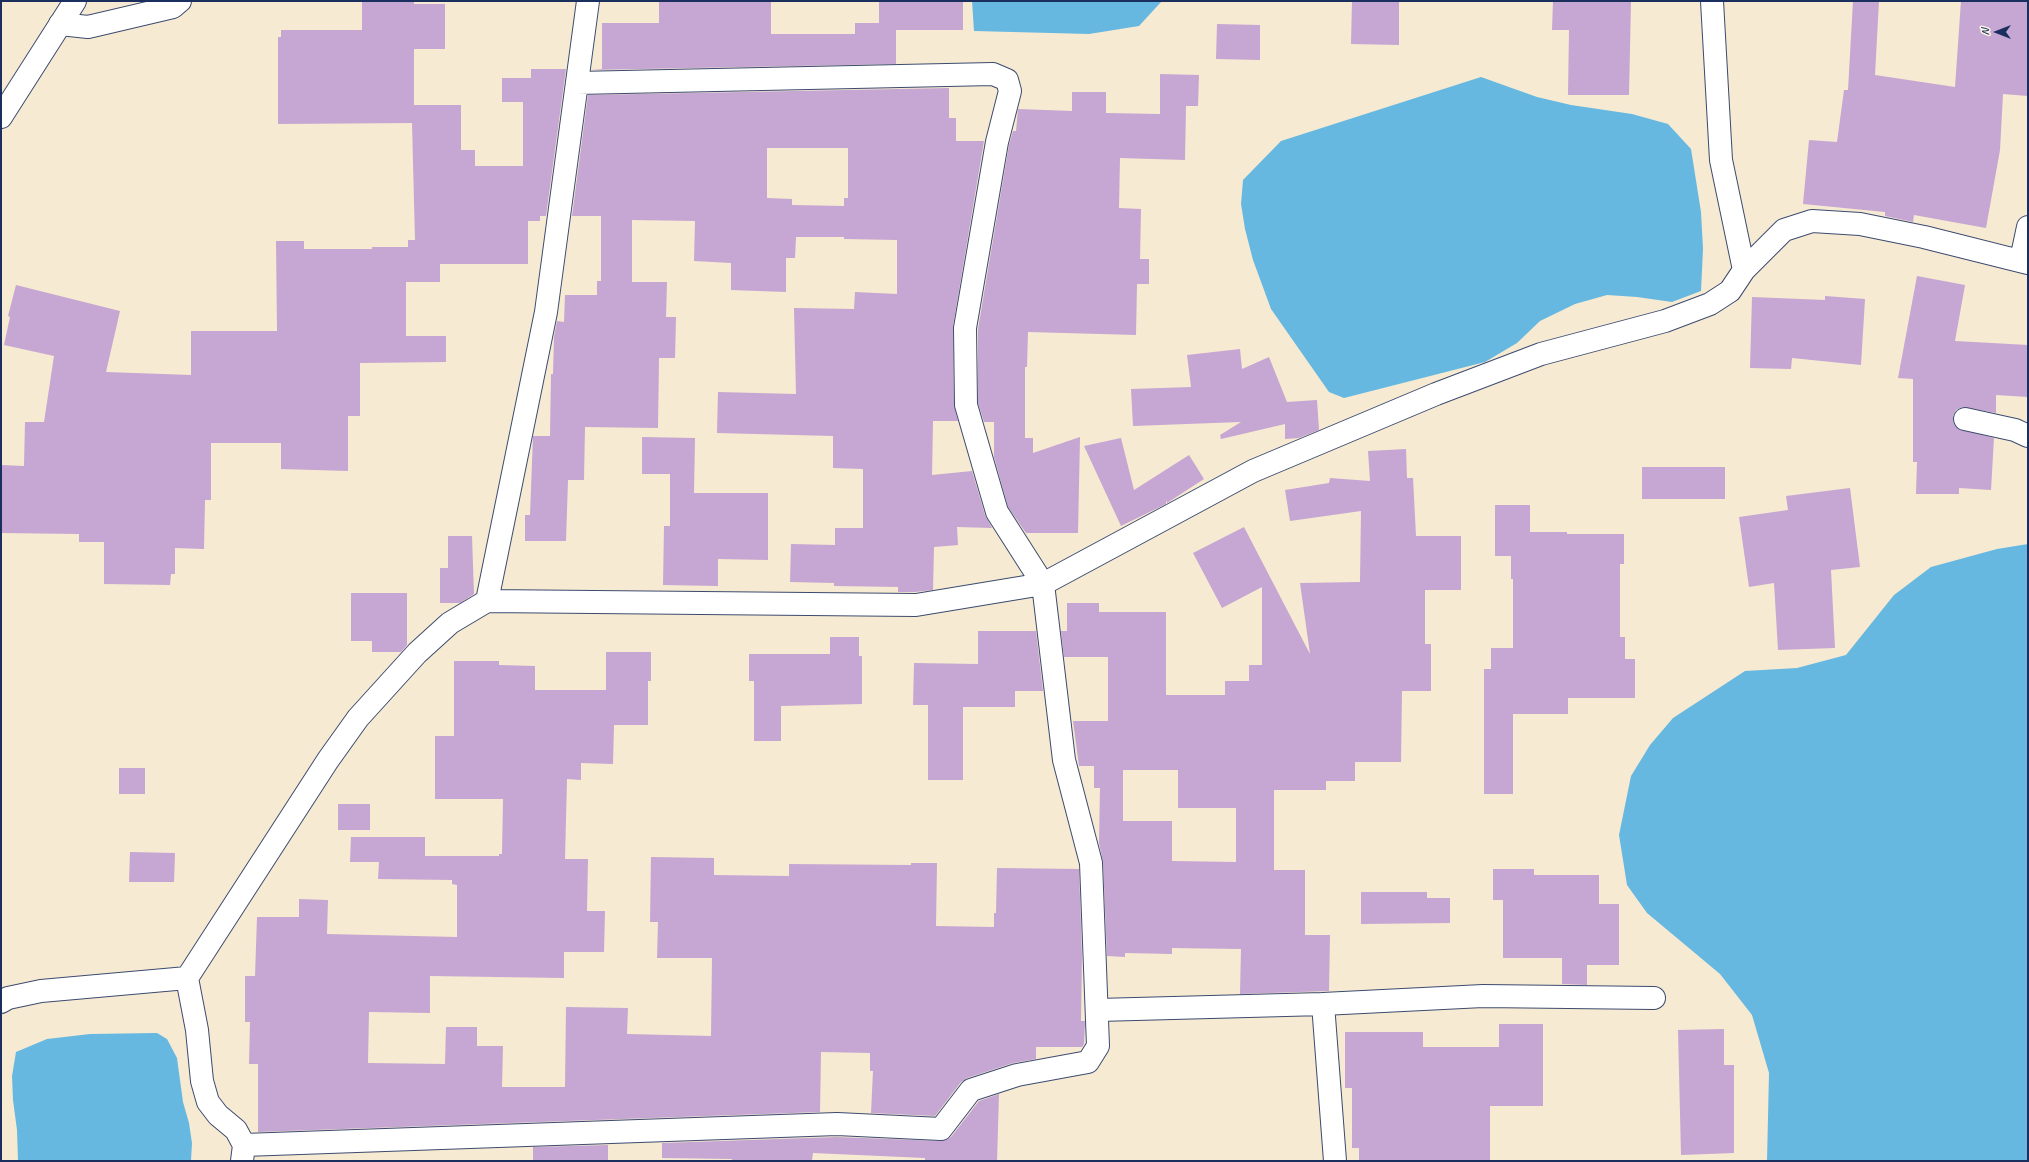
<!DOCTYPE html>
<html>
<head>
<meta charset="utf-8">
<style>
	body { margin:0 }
	#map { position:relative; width:2029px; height:1162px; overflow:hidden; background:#f6ead2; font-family:Caveat,sans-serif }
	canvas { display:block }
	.frame { position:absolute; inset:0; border:2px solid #1b2f5e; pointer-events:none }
	.north { position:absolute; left:1977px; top:12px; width:40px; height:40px; -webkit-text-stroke:3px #fcf5e5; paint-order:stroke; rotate:270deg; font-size:11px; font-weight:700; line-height:16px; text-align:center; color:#1b2f5e }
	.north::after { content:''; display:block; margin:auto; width:14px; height:18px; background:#1b2f5e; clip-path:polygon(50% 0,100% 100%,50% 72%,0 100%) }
</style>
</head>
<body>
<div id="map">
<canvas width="2029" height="1162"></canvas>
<div class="frame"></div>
<div class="north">N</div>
</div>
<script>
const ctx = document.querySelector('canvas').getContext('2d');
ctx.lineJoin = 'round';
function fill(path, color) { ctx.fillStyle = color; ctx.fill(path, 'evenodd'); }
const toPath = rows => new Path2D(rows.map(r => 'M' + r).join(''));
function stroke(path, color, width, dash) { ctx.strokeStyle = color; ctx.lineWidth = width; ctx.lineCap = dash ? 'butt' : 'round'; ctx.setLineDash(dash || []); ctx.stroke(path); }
fill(toPath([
	[972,1,1162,1,1139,26,1089,34,974,31],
	[1481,77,1537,97,1571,105,1632,114,1668,124,1691,149,1701,212,1703,249,1701,291,1672,302,1637,297,1607,295,1575,304,1540,321,1517,343,1485,362,1344,398,1329,392,1271,309,1253,260,1245,229,1241,204,1243,180,1281,141],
	[2028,544,2028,1161,1767,1161,1769,1073,1752,1015,1720,974,1647,913,1627,885,1619,835,1631,776,1650,745,1673,718,1745,671,1797,668,1846,655,1894,595,1931,567,1997,549],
	[157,1033,167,1039,177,1058,183,1102,189,1123,192,1143,191,1161,18,1161,17,1130,13,1100,12,1076,16,1052,47,1039,90,1034]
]), '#66b8e1');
fill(toPath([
	[362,1,414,1,414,4,445,4,445,49,414,49,414,105,461,105,461,150,475,150,475,166,523,166,523,102,502,102,502,78,531,78,531,69,566,69,546,216,540,216,540,221,528,221,528,264,440,264,440,282,406,282,406,336,446,336,446,362,360,363,360,416,348,416,348,471,281,469,281,443,211,443,211,500,205,500,204,549,175,548,175,574,171,574,170,585,104,584,104,542,79,542,79,534,1,533,1,465,24,466,25,422,44,422,54,356,4,345,10,317,8,316,16,285,120,311,106,372,191,375,191,331,277,331,276,241,304,241,304,249,372,249,372,247,408,247,408,240,415,240,412,123,278,124,278,37,281,37,281,30,362,30],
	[659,1,771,1,771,34,855,34,855,23,879,23,879,1,963,1,963,30,896,30,896,64,591,70,602,69,602,23,659,23],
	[1352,1,1399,1,1399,45,1351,44],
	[1553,1,1631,1,1629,95,1568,95,1569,30,1552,30],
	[1853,1,1879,1,1875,75,1955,87,1961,1,2028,2,2028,96,2003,94,2000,150,1986,228,1914,215,1913,222,1885,216,1885,212,1803,204,1809,140,1837,142,1844,90,1848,90],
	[1217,24,1260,25,1260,60,1216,59],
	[1160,74,1199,75,1198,106,1186,106,1185,160,1120,158,1119,208,1141,209,1140,259,1149,259,1149,284,1137,284,1136,335,1028,332,1027,367,1025,367,1025,438,1033,438,1033,453,1080,437,1078,533,1026,533,1008,507,994,457,994,422,984,422,978,403,978,329,1009,145,1013,131,1016,131,1018,109,1072,111,1072,92,1106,92,1106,113,1160,114],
	[949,88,949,118,956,118,956,141,984,141,953,326,954,405,958,421,933,421,932,475,972,471,985,515,992,528,957,527,958,545,934,547,933,590,915,592,898,592,898,587,834,586,834,583,790,582,791,544,835,545,835,528,863,528,863,469,833,468,833,436,717,433,718,392,796,394,794,308,854,309,855,292,897,294,897,240,844,239,844,237,796,237,795,258,786,258,786,292,731,290,731,263,694,261,695,221,632,220,632,282,667,282,666,317,676,317,675,358,659,358,658,428,585,427,584,480,568,480,566,541,525,541,525,515,530,515,533,436,550,436,551,374,553,374,554,337,557,321,564,322,565,295,597,295,597,281,601,281,601,216,572,216,588,95],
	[767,148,848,148,848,198,844,198,844,206,792,205,792,199,767,198],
	[1917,276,1965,285,1955,341,2028,345,2028,397,1996,395,1996,413,1962,407,1956,410,1953,416,1953,423,1957,428,1994,438,1991,490,1959,488,1959,494,1916,494,1917,462,1913,462,1913,379,1898,378],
	[1825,296,1865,299,1861,365,1792,358,1791,369,1750,368,1752,297,1825,300],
	[1240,349,1242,369,1269,357,1287,402,1317,400,1319,430,1299,438,1285,439,1285,424,1221,439,1220,435,1241,422,1133,426,1131,389,1191,387,1187,355],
	[642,437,695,438,694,493,768,493,768,560,718,559,718,586,663,585,664,526,670,526,670,474,642,474],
	[1121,438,1134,490,1189,455,1204,479,1167,503,1166,500,1166,504,1121,526,1084,446],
	[1406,449,1407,478,1413,478,1416,536,1461,536,1461,590,1425,590,1425,644,1431,644,1431,691,1402,691,1401,762,1355,762,1355,781,1326,781,1326,790,1274,790,1274,870,1305,870,1305,935,1330,935,1329,991,1240,994,1241,949,1172,948,1172,954,1125,953,1125,957,1107,956,1103,862,1099,843,1100,788,1094,788,1094,766,1079,766,1073,721,1108,721,1108,657,1064,657,1061,631,1067,631,1067,603,1099,603,1099,612,1166,612,1166,695,1225,695,1225,681,1249,681,1249,665,1262,665,1262,587,1222,608,1193,553,1244,527,1310,654,1300,583,1360,582,1361,511,1290,521,1285,490,1329,483,1330,478,1370,481,1368,451],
	[1123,770,1178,770,1178,808,1236,808,1236,862,1172,861,1172,821,1123,821],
	[1642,467,1725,467,1725,499,1642,499],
	[1850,488,1860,567,1831,570,1835,648,1778,650,1774,583,1749,587,1739,517,1788,510,1786,496],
	[1495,505,1530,505,1530,532,1567,532,1567,534,1624,534,1624,564,1620,564,1620,637,1625,637,1625,659,1635,659,1635,698,1568,698,1568,714,1513,714,1513,794,1484,794,1484,669,1491,669,1491,648,1513,648,1513,579,1511,579,1511,556,1495,556],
	[448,536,472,536,474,594,460,603,440,603,440,568,448,568],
	[351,593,407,593,407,645,401,652,372,652,372,641,351,641],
	[978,631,1036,631,1043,691,1015,691,1015,707,963,707,963,780,928,780,928,705,913,705,914,663,978,664],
	[830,637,859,637,859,656,862,656,862,704,781,706,781,741,754,741,754,681,749,681,749,654,830,654],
	[606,652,651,652,651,681,648,681,648,725,614,725,613,764,581,763,581,780,567,779,565,859,588,859,587,911,605,911,604,952,564,952,564,978,430,976,430,1013,369,1012,368,1063,445,1064,446,1027,477,1027,477,1046,503,1046,502,1087,565,1087,566,1007,628,1008,627,1034,711,1036,712,958,657,958,658,922,650,922,651,857,714,858,714,875,789,876,789,864,911,865,911,863,937,863,936,926,994,927,994,913,996,913,997,868,1079,869,1082,956,1081,1021,1085,1021,1085,1023,1084,1044,1082,1047,1036,1047,1036,1059,1013,1063,967,1078,961,1082,935,1116,871,1113,873,1071,870,1071,870,1053,821,1052,820,1112,258,1132,258,1064,249,1064,250,1022,245,1022,245,976,255,976,257,917,299,917,299,899,328,900,327,934,457,937,457,885,452,884,452,880,378,879,379,862,350,862,351,837,425,837,425,856,499,856,499,854,502,854,503,799,435,799,435,736,454,736,454,661,499,661,499,665,535,666,535,690,606,690],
	[119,768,145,768,145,794,119,794],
	[338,804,370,804,370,830,338,830],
	[130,852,175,853,174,882,129,882],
	[1493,869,1534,869,1534,875,1599,875,1599,904,1619,904,1619,965,1587,965,1587,985,1562,984,1562,958,1503,958,1503,900,1493,900],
	[1361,892,1427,892,1427,898,1450,898,1450,923,1361,924],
	[1499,1024,1543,1024,1543,1106,1490,1106,1490,1161,1359,1161,1359,1148,1352,1148,1352,1088,1345,1088,1345,1032,1423,1032,1423,1047,1499,1047],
	[1724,1029,1724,1065,1734,1065,1734,1153,1681,1155,1678,1030],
	[999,1094,997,1161,925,1161,925,1158,813,1153,812,1160,732,1161,732,1159,662,1158,662,1143,837,1137,941,1141,951,1137,979,1101],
	[608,1145,608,1161,533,1161,533,1147]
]), '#c6a6d2');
const minor = toPath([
	[1712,1,1721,160,1744,270],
	[60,24,88,27,173,7,180,1],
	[2021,260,2028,227],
	[1965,419,2015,430,2028,436],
	[487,601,916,605,1043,584,1253,471,1436,394,1541,354,1665,321,1710,304,1730,291,1744,270,1784,230,1812,221,1860,224,1924,237,2028,263],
	[187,978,197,1030,202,1081,208,1102,218,1115,236,1130,244,1145],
	[1,1002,8,998,41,991,187,978,328,760,358,718,417,653,450,623,487,601,546,312,588,1],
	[1323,1004,1335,1161],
	[1098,1010,1323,1004,1483,996,1654,998],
	[242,1161,244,1145,837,1124,941,1129,971,1090,1017,1075,1088,1062,1098,1046,1091,863,1064,760,1043,584,997,512,966,405,965,328,997,142,1010,91,1007,80,993,74,577,83]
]);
const tertiary = toPath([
	[1,117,75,1]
]);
stroke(minor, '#3c4b6f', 24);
stroke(tertiary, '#3c4b6f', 24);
stroke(minor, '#fff', 22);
stroke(tertiary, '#fff', 22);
</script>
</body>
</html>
